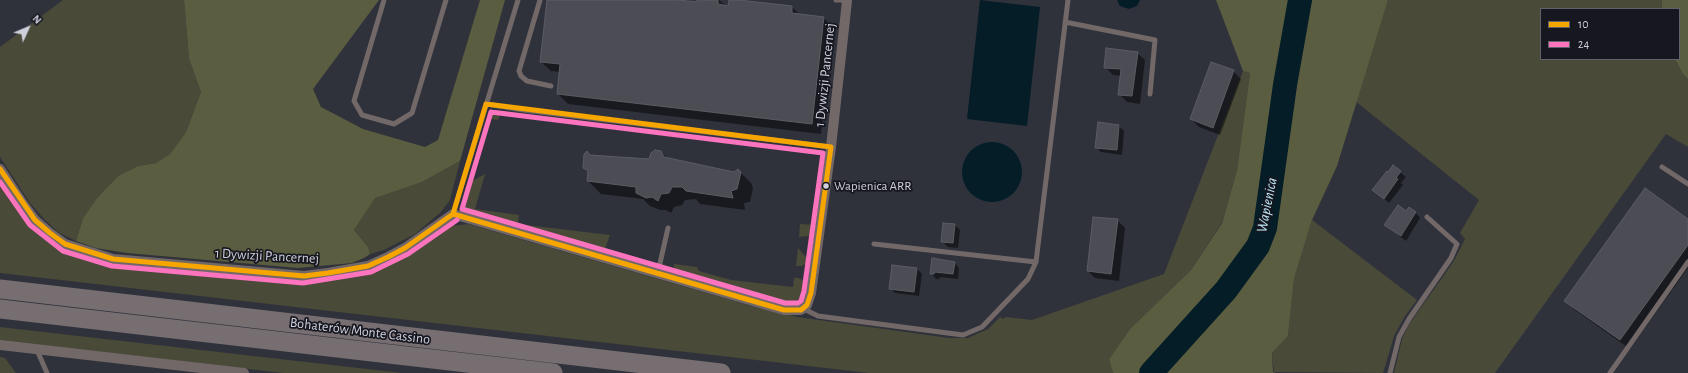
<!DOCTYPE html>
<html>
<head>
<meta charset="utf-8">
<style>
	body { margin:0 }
	#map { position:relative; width:1688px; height:373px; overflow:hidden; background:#30323b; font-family:"Alegreya Sans",sans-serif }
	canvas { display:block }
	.legend { position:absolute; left:1540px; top:8px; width:140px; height:52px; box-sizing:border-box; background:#16171f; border:1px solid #60616b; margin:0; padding:5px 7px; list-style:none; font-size:12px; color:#cfd0dc }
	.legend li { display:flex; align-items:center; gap:8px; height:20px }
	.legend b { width:20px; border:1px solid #60616b }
	.north { position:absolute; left:8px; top:8px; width:40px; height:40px; -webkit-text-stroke:3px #16171f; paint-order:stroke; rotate:46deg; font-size:11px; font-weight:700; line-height:16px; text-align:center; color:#cfd0dc }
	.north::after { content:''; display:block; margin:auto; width:14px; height:18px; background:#cfd0dc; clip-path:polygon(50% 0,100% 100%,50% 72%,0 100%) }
</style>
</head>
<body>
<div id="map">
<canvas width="1688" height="373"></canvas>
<ul class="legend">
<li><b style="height:5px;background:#f7a600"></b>10</li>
<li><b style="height:5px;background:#fc73be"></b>24</li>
</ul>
<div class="north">N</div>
</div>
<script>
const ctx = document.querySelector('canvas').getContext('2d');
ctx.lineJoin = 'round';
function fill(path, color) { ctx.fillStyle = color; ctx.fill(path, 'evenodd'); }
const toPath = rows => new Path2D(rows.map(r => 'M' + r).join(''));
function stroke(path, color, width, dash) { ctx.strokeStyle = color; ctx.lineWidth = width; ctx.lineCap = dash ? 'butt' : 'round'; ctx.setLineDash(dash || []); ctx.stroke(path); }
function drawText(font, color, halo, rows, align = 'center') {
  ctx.font = font + ' "Alegreya Sans",sans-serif'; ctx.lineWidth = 3.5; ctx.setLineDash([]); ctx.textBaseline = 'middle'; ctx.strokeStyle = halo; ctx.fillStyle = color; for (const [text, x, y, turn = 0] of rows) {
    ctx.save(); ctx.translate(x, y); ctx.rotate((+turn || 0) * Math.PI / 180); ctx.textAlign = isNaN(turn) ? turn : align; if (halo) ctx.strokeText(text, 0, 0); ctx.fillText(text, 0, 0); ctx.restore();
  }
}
fill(toPath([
	[63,0,184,0,189,59,201,92,186,132,170,154,156,163,138,166,118,176,97,198,83,218,76,241,58,232,44,219,30,203,0,157,0,47],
	[1388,0,1662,0,1662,9,1541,9,1541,59,1675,59,1683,74,1688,79,1688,147,1666,134,1495,373,1394,373,1402,339,1410,323,1454,261,1465,239,1460,233,1479,200,1355,101],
	[1243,71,1250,73,1237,170,1222,222,1191,270,1130,329,1109,359,1113,373,869,373,0,273,0,182,29,224,42,237,74,255,111,264,291,281,337,279,359,274,381,266,413,249,450,226,468,224,748,305,797,317,949,338,968,338,988,329,1000,317,1003,319,1006,317,1032,320,1164,274],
	[491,112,500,115,498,120,491,119,472,181,485,174,475,209,519,215,518,224,610,235,605,249,603,250,489,217,465,208,464,200],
	[460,161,450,200,441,212,415,234,384,250,370,254,368,247,354,230,375,197,422,182],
	[1312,220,1417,300,1405,316,1394,336,1383,373,1274,372,1272,353,1288,336,1294,279],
	[800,224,814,225,813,231,809,236,799,237],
	[798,248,807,258,807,263,802,266,796,266],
	[674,264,697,267,699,271,731,280,793,287,794,278,798,278,805,281,807,288,803,296,796,301,782,302,676,271,674,267],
	[0,327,402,373,283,373,137,356,0,341],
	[0,357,5,358,16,373,0,373]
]), '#494a38');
fill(toPath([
	[184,0,379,0,313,89,321,107,363,129,425,147,438,140,480,0,505,0,460,161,422,182,375,198,354,230,368,247,370,254,364,258,352,263,298,268,127,253,96,248,76,241,83,218,97,198,118,176,138,166,156,163,170,154,186,132,201,92,189,59],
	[1216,0,1289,0,1275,86,1258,222,1245,250,1227,274,1141,373,1113,373,1109,359,1130,329,1191,270,1222,223,1237,170,1250,73,1243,71],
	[1310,0,1388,0,1337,166,1312,220,1294,279,1288,336,1272,353,1273,372,1276,373,1163,373,1263,257,1273,228],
	[1662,0,1688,0,1688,79,1683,74,1675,59,1679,59,1679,9,1662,9]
]), '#5b5d40');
fill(toPath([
	[980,0,1040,7,1027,126,967,119],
	[1117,0,1140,0,1137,6,1129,9,1120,6],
	'962 172a30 30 0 1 1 60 0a30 30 0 1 1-60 0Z'
]), '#041d27');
fill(toPath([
	[549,0,671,0,698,3,698,0,719,0,726,6,729,7,731,0,792,7,800,15,824,18,833,28,821,134,568,104,558,94,560,72,551,71,541,62],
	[1137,53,1145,60,1140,104,1127,102,1119,94,1121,76,1113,75,1105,67],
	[1233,71,1241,79,1220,135,1199,127,1191,119],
	[1119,126,1124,131,1122,155,1101,152,1096,147],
	[662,153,667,158,734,173,738,170,751,183,753,188,750,202,744,203,745,210,700,204,696,199,685,200,682,205,674,207,671,213,666,210,660,210,650,206,643,199,601,194,588,181,589,173,584,168,590,156,650,161],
	[1393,167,1406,177,1401,183,1403,185,1389,203,1374,190],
	[1406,212,1415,212,1420,218,1406,241,1386,225],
	[1117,220,1125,228,1119,281,1095,278,1088,271],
	[1688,220,1688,268,1630,349,1575,310,1566,300],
	[955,225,960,230,958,248,948,247,942,241],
	[954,262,959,268,958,279,940,277,939,279,936,279,931,273],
	[917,269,922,274,919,296,895,293,890,288]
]), '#0007');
stroke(toPath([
	[1151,373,1226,290,1258,246,1265,228,1285,85,1300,0]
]), '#041d27', 24);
const building = toPath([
	[547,0,679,0,697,2,697,0,718,0,718,4,728,6,729,0,739,0,792,6,792,13,824,17,812,124,557,94,560,64,540,62,547,0],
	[1106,48,1138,52,1132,96,1118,95,1121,69,1104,68,1106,48],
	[1211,62,1234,70,1213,128,1190,119,1211,62],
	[1098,122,1119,125,1117,150,1095,148,1098,122],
	[655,150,661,151,664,157,734,172,738,169,741,172,737,189,731,191,733,198,686,191,682,187,672,187,669,193,661,194,658,201,652,197,646,198,636,193,636,187,587,181,588,171,583,168,584,154,587,151,590,155,649,159,651,153,655,150],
	[1393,165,1401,171,1396,178,1398,179,1384,199,1372,190,1387,171,1388,172,1393,165],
	[1645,188,1688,219,1688,245,1620,340,1564,301,1645,188],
	[1398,205,1406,211,1409,207,1416,212,1401,236,1384,225,1398,205],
	[1093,217,1118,219,1111,274,1087,271,1093,217],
	[943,223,955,224,953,243,941,242,943,223],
	[932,258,955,262,953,274,935,272,934,274,930,274,932,258],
	[892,265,917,268,914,292,889,289,892,265]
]);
fill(building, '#4c4d54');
stroke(building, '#5a5c64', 1);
stroke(toPath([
	[384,0,354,101,362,115,394,124,412,113,446,0],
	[540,0,519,71,521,76,527,81,551,86],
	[836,0,848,0],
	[1065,22,1155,40,1150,94],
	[486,104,524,110,831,147],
	[1662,167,1688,184],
	[453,214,518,0],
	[874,244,1036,262],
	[658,272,668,228],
	[804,309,818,316,963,335,982,327,1028,279,1036,262,1068,0],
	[37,350,47,373],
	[1390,373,1399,337,1409,319,1451,258,1457,244,1427,217],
	[1610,373,1688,262]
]), '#726868', 5);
stroke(toPath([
	[0,169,23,204,35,220,50,233,65,244,113,259,304,276,328,273,368,266,388,257,405,248,453,214,784,310,801,310,807,305,811,293,831,147,847,1],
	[0,345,244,373]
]), '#726868', 10);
stroke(toPath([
	[0,289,721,373],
	[0,309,553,373]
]), '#776e72', 19);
stroke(toPath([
	[486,104,831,147],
	[0,169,35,220,50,233,65,244,113,259,304,276,328,273,368,266,388,257,405,248,453,214],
	[453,214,784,310,801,310,807,305,811,293,831,147],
	[453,214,486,104]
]), '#f7a600', 5);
stroke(toPath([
	[491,112,823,153,804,291,801,301,798,303,785,303,462,209,491,112],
	[0,182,30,225,63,251,112,266,303,283,371,272,408,254,457,220]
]), '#fc73be', 5);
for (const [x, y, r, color] of [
	[826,186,3.5,"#cfd0dc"]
]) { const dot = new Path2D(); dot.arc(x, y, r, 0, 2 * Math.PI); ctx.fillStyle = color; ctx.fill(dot); stroke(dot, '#16171f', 1.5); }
drawText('13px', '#cfd0dc', '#16171f', [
	["Wapienica ARR",834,186]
], 'left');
drawText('14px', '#cfd0dc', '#16171f', [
	["1 Dywizji Pancernej",825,75,-84],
	["1 Dywizji Pancernej",267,256,3],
	["Bohaterów Monte Cassino",360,331,7]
]);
drawText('italic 15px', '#bfe8f9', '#16171f', [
	["Wapienica",1267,205,-79]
]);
</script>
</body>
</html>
